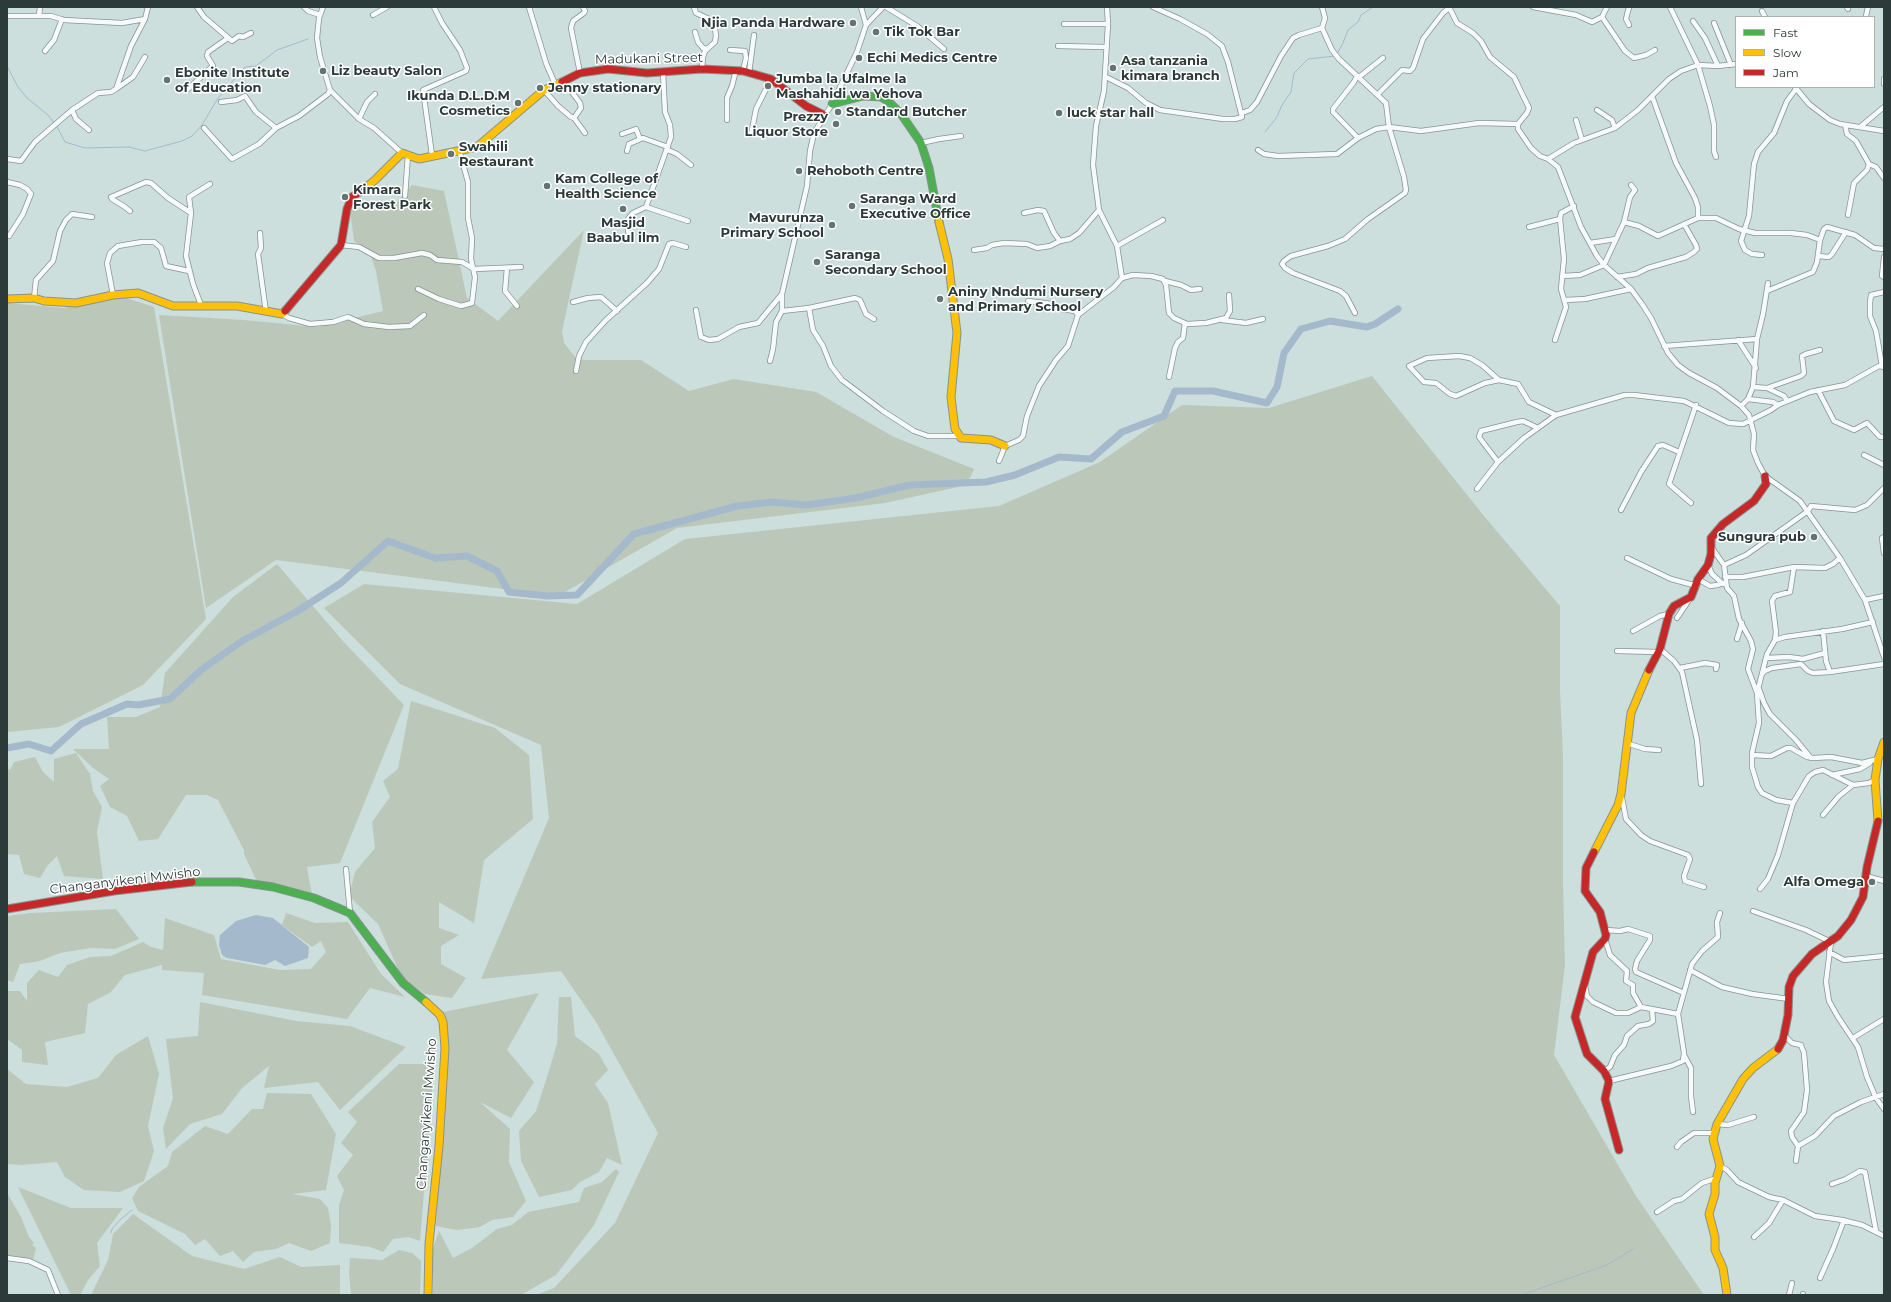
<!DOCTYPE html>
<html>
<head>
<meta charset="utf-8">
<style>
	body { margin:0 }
	#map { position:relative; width:1891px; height:1302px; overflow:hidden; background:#ccdfdd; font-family:Montserrat,sans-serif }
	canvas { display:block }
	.frame { position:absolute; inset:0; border:8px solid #2c3a39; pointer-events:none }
	.legend { position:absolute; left:1735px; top:16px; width:140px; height:72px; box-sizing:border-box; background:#fff; border:1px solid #abb0b0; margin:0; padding:5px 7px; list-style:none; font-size:12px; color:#2c3a39 }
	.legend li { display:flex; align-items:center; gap:8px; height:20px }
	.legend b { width:20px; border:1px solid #abb0b0 }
</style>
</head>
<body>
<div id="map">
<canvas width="1891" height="1302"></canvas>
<div class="frame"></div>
<ul class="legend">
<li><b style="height:5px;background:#4caf50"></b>Fast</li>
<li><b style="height:5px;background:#ffc107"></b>Slow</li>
<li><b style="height:5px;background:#c62828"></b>Jam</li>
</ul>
</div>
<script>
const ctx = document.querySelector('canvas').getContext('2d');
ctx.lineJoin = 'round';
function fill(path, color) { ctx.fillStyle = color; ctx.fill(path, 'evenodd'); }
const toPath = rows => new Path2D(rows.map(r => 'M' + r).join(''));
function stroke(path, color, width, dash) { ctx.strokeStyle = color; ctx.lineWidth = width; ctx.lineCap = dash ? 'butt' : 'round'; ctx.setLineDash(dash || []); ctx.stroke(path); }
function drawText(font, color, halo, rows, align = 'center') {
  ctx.font = font + ' Montserrat,sans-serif'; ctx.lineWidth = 3; ctx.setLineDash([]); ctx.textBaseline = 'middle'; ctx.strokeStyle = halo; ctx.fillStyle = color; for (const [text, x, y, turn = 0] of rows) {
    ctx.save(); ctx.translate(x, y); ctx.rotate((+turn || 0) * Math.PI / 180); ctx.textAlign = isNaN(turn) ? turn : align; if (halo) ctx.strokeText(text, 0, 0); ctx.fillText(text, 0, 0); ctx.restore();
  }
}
fill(toPath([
	[412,185,444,191,467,298,498,321,584,230,562,331,564,343,575,357,584,360,641,360,689,391,734,379,816,392,894,437,974,469,967,485,885,503,677,528,558,596,276,560,206,608,159,315,244,320,317,327,383,311,376,271,369,251,354,241,350,210,389,211],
	[117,295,154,307,206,619,143,685,59,727,7,732,7,303,64,308],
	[1372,376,1484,516,1560,606,1560,690,1563,756,1563,887,1565,965,1554,1055,1636,1196,1704,1295,536,1295,554,1288,615,1223,658,1133,596,1022,561,971,481,979,549,818,541,745,400,684,324,608,364,584,577,604,685,539,999,506,1100,462,1182,405,1269,408],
	[277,564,342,640,404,705,340,863,307,867,312,895,258,884,244,854,244,850,218,800,207,795,186,795,158,839,139,841,127,816,110,807,100,786,109,779,93,768,73,749,109,749,107,717,136,717,160,707,165,673,233,597],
	[411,701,495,728,529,755,533,819,484,860,474,923,439,902,439,928,459,935,441,946,441,964,466,978,452,998,425,994,402,978,378,924,349,896,355,872,375,848,372,822,390,797,383,781,398,769],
	[76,753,90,774,93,791,102,807,97,832,103,879,64,876,57,856,48,865,40,878,24,874,19,855,7,854,7,768,10,770,14,762,35,757,43,772,54,782,54,759],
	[116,909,139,939,115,949,90,948,60,953,40,961,20,964,13,982,7,980,7,916,31,913],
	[286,913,315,923,348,922,381,974,405,997,370,988,347,1019,202,995,204,973,162,970,162,965,125,975,111,992,88,1004,85,1033,45,1042,48,1065,22,1062,22,1050,7,1039,7,991,20,991,27,1001,27,983,39,970,58,977,67,965,90,957,111,956,143,942,151,947,163,950,165,918,214,935,221,959,280,970,311,969,326,952,321,941,312,947,282,925],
	[539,993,507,1050,534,1082,511,1118,480,1102,510,1129,509,1162,526,1201,513,1217,492,1220,480,1227,457,1230,436,1226,440,1105,448,1037,443,1012],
	[559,997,571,997,575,1036,599,1054,608,1070,595,1084,608,1103,622,1165,607,1158,599,1172,580,1182,572,1190,539,1197,521,1161,519,1131,536,1111,547,1077,557,1044],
	[200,1002,296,1021,350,1026,406,1047,340,1110,318,1082,264,1088,269,1066,242,1088,222,1114,190,1124,166,1149,163,1128,173,1098,166,1039,198,1036],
	[148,1036,159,1074,148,1126,154,1151,144,1181,120,1192,84,1190,65,1177,57,1162,22,1165,7,1164,7,1069,26,1084,67,1087,98,1078,116,1055],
	[399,1064,433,1064,429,1164,424,1191,420,1241,408,1237,393,1239,383,1252,370,1247,339,1243,339,1205,344,1190,337,1176,353,1155,341,1143,357,1122,348,1112],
	[267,1093,311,1094,336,1134,326,1190,292,1194,320,1199,328,1208,331,1225,330,1243,311,1251,289,1243,276,1249,254,1252,243,1262,233,1251,220,1256,205,1239,195,1245,185,1234,138,1211,132,1198,139,1187,168,1166,172,1152,205,1126,228,1134,252,1109,263,1109],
	[616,1169,619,1172,594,1225,556,1275,521,1295,433,1295,433,1248,439,1231,453,1258,472,1248,497,1229,512,1225,528,1212,579,1202,584,1188,602,1182],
	[18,1187,71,1208,123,1208,97,1243,100,1266,88,1280,80,1295,71,1295],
	[7,1193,21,1217,29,1237,34,1243,32,1245,36,1248,33,1260,7,1256],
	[133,1214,192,1256,244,1269,280,1257,301,1267,340,1265,340,1295,91,1295,108,1260,113,1234],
	[399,1250,412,1253,421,1261,420,1295,351,1295,349,1273,350,1258,382,1260]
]), '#bbc7b9');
fill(toPath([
	[256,915,273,918,309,947,308,958,285,966,275,960,265,965,227,958,222,955,219,945,220,935,236,921]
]), '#a5b9cc');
stroke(toPath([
	[1337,54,1343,43,1348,30,1358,22,1361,15,1373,7],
	[7,66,18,87,27,98,48,115,54,123],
	[56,125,65,142,85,148,129,147,145,151,182,141,192,136,202,125,218,98,245,67,256,66,277,50,308,39],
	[1265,132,1277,117,1282,105,1291,92,1294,73,1308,59,1335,56],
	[111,1233,112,1229,121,1219,132,1210],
	[1521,1295,1607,1265,1635,1248]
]), '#a5b9cc', 1);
stroke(toPath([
	[7,748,29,744,51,751,81,724,127,704,138,705,170,699,201,670,242,641,296,612,341,583,388,541,435,558,467,556,497,571,509,592,547,596,577,595,634,534,737,506,772,502,806,505,856,498,909,485,986,482,1015,475,1059,457,1091,459,1122,432,1164,416,1175,391,1213,391,1267,403,1277,387,1284,353,1301,329,1330,321,1367,327,1375,324,1398,309]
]), '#a5b9cc', 7);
const street = toPath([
	[197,7,204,17,232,41,239,36,243,37,251,33],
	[304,7,308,11,320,15],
	[529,7,546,63,555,84],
	[694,7,696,13,709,19,714,24,716,35,715,42,705,51,703,57,702,69],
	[861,7,866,25],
	[886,7,917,26,944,49],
	[1107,7,1108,24,1104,91,1096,126,1093,165,1099,210,1117,246,1122,278],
	[1533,7,1576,15,1592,22,1602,17,1607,7],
	[1629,7,1626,19,1629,25],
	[1670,7,1698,65,1710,106,1714,125,1714,151,1716,157],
	[1847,7,1848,9],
	[1762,11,1765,17],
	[373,15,387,7],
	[7,16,51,16,64,20,122,23,145,19],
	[39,16,40,7],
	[1866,16,1868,7],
	[1602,17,1625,51,1634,58,1646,55,1655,50],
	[1693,21,1705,38,1718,66],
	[1714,23,1731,65],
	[1064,24,1108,24],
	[1322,28,1332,50,1339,59,1386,103,1389,127,1404,177,1406,190,1405,193,1368,219,1345,239,1328,246,1291,256,1284,261,1282,264,1285,268,1293,273,1340,291,1346,296,1355,313],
	[695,32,698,42,703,48,707,49],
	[1058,46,1105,47],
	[730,50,745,51,746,58,743,71],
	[45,51,54,40,62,19],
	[580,73,571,28,573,21,584,13,585,11,583,7],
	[749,73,754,35],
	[1357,76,1354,82,1333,109,1333,112,1358,138],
	[1106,77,1128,88,1146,103,1160,110,1223,119,1235,119,1242,117,1228,62,1222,46,1207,34,1180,19,1153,7],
	[1359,77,1383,58],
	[1884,79,1884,84],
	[563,80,580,103,581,108,574,118,585,133],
	[1795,87,1809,104,1830,120,1840,124,1884,131],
	[116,89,133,77,145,57],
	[188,89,213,66,207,56,208,52,228,38],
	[330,90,359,119,374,128,402,153],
	[544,90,558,106,571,117,574,118],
	[1378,94,1402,70,1410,71,1413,68,1423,39,1443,13,1449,8],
	[1652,96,1676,163,1695,198,1698,207,1698,218],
	[221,102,237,100,245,96,256,112,276,128],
	[72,110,76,119,89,130],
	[1597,110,1612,120,1615,128],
	[1242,113,1250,110,1257,102,1281,56,1293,38,1299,35,1322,28,1325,18,1322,7],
	[359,119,367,102,375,94],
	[727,120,727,98,732,86,736,70],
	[1576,120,1582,140],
	[1518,124,1518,129,1531,148,1540,156,1548,159,1558,167,1581,227,1597,256,1604,265,1631,289,1642,304,1651,318,1668,353,1678,365,1689,373,1717,388,1741,406,1749,415,1754,434,1753,450,1758,463,1765,476,1800,501,1840,558,1865,600,1884,657],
	[1845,125,1847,134,1856,141,1869,164,1876,167,1884,178],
	[1860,127,1884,107],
	[204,128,232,159,259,144,276,128,299,116,328,94,330,90,320,57,317,38,319,18,323,7],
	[622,134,636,129,640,139],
	[751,135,756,109,771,79],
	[921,143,939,139,961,136],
	[668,150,677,154,691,165],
	[1258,150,1264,154,1278,156,1337,154,1358,138,1376,129,1389,127,1421,131,1479,123,1518,124,1527,113,1529,108,1514,77,1490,57,1481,41,1473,33,1457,23,1449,7],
	[627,151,629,144,643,138,668,147],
	[432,155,423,90,466,71,467,68,460,50,442,23,434,7],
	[7,159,21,161,35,142,72,110,98,93,111,92,116,89,131,46,145,19,148,7],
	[1548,159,1574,143,1615,128,1638,110,1669,79,1681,71,1698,65,1718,66,1736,64],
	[7,182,20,185,27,189,31,194,23,214,9,236,7,235],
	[405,196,408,155],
	[646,207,688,221],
	[130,211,125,207,112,199,111,197,146,182,151,183,168,198,191,213,186,256,193,284,201,305],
	[191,213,189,197,210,184],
	[1024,213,1038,210,1044,211,1054,233,1060,241],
	[1848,215,1854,183,1867,170,1869,164],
	[1624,222,1639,226,1658,236,1698,218,1716,218,1739,229,1755,233,1791,233,1807,235,1820,240,1817,262,1813,272,1767,291],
	[1529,227,1560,219],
	[260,233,261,248,258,254,266,312],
	[629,236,627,224,628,219,633,213,646,207,671,137,670,125,665,112,663,72],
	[1820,240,1824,229,1827,227,1855,235,1874,248,1884,249],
	[1590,243,1616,239],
	[341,245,359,247,379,258,394,258,422,253,430,255,437,260,462,262,474,269,521,267],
	[1117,246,1163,220],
	[974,250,987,248,992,245,1004,243,1027,244,1037,248,1050,246,1060,241,1070,239,1079,233,1099,210],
	[1762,255,1752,254,1745,250,1741,241,1749,216,1754,164,1758,152,1774,133,1787,101,1796,89],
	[1818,256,1829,257,1832,254,1846,232],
	[1884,257,1882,276,1884,277],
	[507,268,505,291,517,306],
	[1563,276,1580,275,1604,265,1624,222,1630,197,1635,190,1631,185],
	[1617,277,1636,274,1648,268,1686,257,1694,252,1697,249,1696,245,1684,224],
	[1165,281,1181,285,1191,290,1200,289],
	[418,289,439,299,461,306,472,303,475,277,471,259,472,238,468,218,468,182,459,150],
	[113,295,107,263,110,253,118,246,142,242,154,242,161,248,166,266,189,271],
	[34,298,36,280,53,261,60,231,66,220,72,214,92,217],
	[1565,300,1585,299,1631,289],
	[1028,301,1052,304,1061,309,1075,311,1078,315],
	[573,302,588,298,601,297,617,311],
	[809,308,813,330,823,346,831,366,842,380,883,411,914,431,928,436,958,436],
	[696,310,701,337,709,340,718,339,739,327,758,323,782,294],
	[782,311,782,294,807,186,810,151,814,133,832,104,857,52,866,25,883,7],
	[282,314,289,318,310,324,333,322,348,317,364,324,389,327,410,326,424,315],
	[1222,320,1246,323,1263,319],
	[1555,340,1566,307,1561,289,1564,259,1560,219,1561,213,1574,206],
	[1738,340,1756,368],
	[1664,346,1757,339],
	[770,361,773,349,776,322,782,311,809,308,855,298,860,300,866,314,874,319],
	[1882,366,1876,331,1870,316,1870,303,1871,295,1884,292],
	[576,371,579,356,586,342,606,320,647,283,659,269,669,244,673,243,686,247],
	[1169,377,1175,348,1178,342,1183,338,1185,323],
	[1499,380,1485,383,1456,396,1450,394,1436,383,1424,382,1409,366,1427,358,1459,356,1470,358,1482,365,1499,380,1518,384,1529,402,1556,415],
	[1753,387,1767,388,1784,396,1787,401],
	[1767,388,1801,376,1804,373,1802,356,1806,354,1820,350],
	[1818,390,1834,421,1854,430,1867,423,1880,437,1884,437],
	[1748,399,1773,402,1778,405],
	[1741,406,1748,399,1753,387,1757,339,1763,314,1768,283],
	[1864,455,1884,465],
	[999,461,1005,446,1019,440,1023,436,1027,416,1039,386,1056,360,1068,346,1078,315,1114,287,1122,278,1133,275,1151,276,1163,279,1166,285,1169,313,1174,318,1187,324,1206,323,1226,318,1230,311,1229,295],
	[1498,462,1479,437,1481,431,1517,422,1523,421,1538,428],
	[1477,489,1498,462,1524,438,1556,415,1625,395,1634,395,1684,401,1729,423,1743,424,1771,410,1778,405,1810,392,1845,385,1879,366,1884,367],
	[1691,503,1669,484,1696,405],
	[1621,510,1641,472,1658,446,1663,445,1679,452],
	[1884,537,1882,538,1884,553],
	[1712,548,1724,565,1727,588,1734,596,1739,619,1751,641,1753,649,1748,669,1757,693],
	[1627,558,1671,579,1697,586],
	[1708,565,1712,574,1723,584],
	[1724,565,1746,555,1808,511,1811,506,1855,510,1867,505,1884,488],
	[1725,577,1743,577,1794,567],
	[1698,579,1710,586,1718,585,1726,582],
	[1865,600,1884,596],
	[1677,618,1689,600],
	[1633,631,1660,616,1669,614],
	[1823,631,1826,661,1830,672,1884,664],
	[1737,639,1742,623],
	[1775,640,1776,632,1772,601,1775,596,1790,592,1794,567,1825,568,1833,564,1840,558],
	[1660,649,1674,661,1682,672,1697,740,1701,784],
	[1617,651,1659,652],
	[1766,658,1789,657,1803,659,1825,653],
	[1680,668,1705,663,1717,665,1716,669],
	[1762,674,1765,671,1772,668,1801,664,1808,671,1813,673,1830,672],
	[1759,689,1764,703,1770,714,1796,740,1810,757],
	[1626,743,1645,749,1659,750],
	[1752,755,1771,756,1787,748,1791,748,1807,757,1813,758,1831,757,1862,763,1878,759],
	[1832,775,1860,769,1870,763],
	[1622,798,1626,819,1641,835,1650,841,1688,855,1690,859,1684,876,1685,881,1704,887],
	[1793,803,1776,800,1762,793,1758,787,1752,767,1752,753,1759,723,1757,693,1767,654,1775,640,1785,637,1842,629,1873,622],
	[1823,815,1839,796,1853,785],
	[346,869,350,913],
	[1866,876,1884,881],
	[1760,889,1768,879,1778,855,1793,803,1809,776,1815,772,1823,770,1853,785,1869,783,1875,780],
	[1753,911,1806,930,1831,942,1826,982,1829,1001,1838,1017,1858,1047,1867,1077,1876,1098,1884,1109],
	[1606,930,1620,931,1628,929,1650,936,1650,940,1637,961,1635,969,1636,972,1684,993],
	[1605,939,1610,955,1627,971,1626,981,1633,985,1633,993,1641,1007],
	[1829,952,1844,960,1884,956],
	[1690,970,1722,987,1752,994,1789,999],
	[1585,986,1587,996,1593,1002,1616,1013,1628,1013,1641,1007,1678,1014],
	[1785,1036,1792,1043,1801,1045,1804,1053,1807,1090,1804,1112,1791,1131,1792,1137,1798,1146],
	[1853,1038,1884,1019],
	[1684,1055,1691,1068,1691,1096,1693,1112],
	[1604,1071,1610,1067,1615,1055,1624,1045,1627,1036,1638,1026,1649,1024,1653,1021,1652,1010],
	[1609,1081,1671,1066,1683,1061,1684,1053,1678,1014,1692,964,1702,951,1718,937,1717,922,1720,913],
	[1717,1124,1728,1125,1754,1117],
	[1677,1147,1681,1142,1694,1133,1714,1133],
	[1796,1161,1798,1146,1815,1136,1834,1116,1861,1102,1884,1094],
	[1720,1166,1727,1170,1738,1182,1769,1197,1783,1200,1815,1216,1842,1220,1862,1225,1884,1236],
	[1832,1184,1846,1179,1860,1171,1865,1172,1876,1231],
	[1657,1212,1674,1201,1682,1199,1702,1183,1717,1178],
	[1754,1237,1769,1223,1783,1200],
	[7,1258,29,1261,48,1270,58,1295],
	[1820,1278,1833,1249,1844,1220],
	[1803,1294,1803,1295],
	[1789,1295,1792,1283]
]);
const fast = toPath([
	[832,104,863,96,881,97,888,101,901,114,921,143,929,168,939,222],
	[192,882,239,882,273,887,314,898,350,913,403,983,426,1002]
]);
const slow = toPath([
	[365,188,375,180,402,153,419,159,477,147,544,90,562,82],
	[939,222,948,259,957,333,951,397,955,429,961,438,991,440,1005,446],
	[7,299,34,298,44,301,76,303,113,295,138,293,173,306,237,306,282,314,285,311],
	[1878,821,1875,780,1878,759,1884,742],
	[1594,852,1618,805,1621,794,1631,713,1649,670],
	[426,1002,440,1015,443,1022,445,1048,439,1146,429,1244,428,1295],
	[1727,1295,1723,1268,1715,1250,1715,1237,1709,1214,1715,1194,1715,1183,1720,1166,1713,1139,1717,1124,1743,1079,1753,1068,1778,1049]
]);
const jam = toPath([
	[562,82,580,73,608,69,647,73,702,69,743,71,771,79,806,106,824,115],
	[285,311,341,245,347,209,352,197,365,188],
	[1649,670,1660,649,1669,614,1674,606,1691,597,1698,579,1708,565,1711,554,1711,538,1723,524,1754,501,1766,484,1765,476],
	[1594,852,1586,868,1585,891,1600,912,1606,935,1605,939,1593,952,1575,1017,1587,1054,1604,1071,1609,1081,1605,1099,1619,1150],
	[7,909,114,891,192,882],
	[1778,1049,1783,1040,1788,1015,1789,987,1793,976,1812,954,1838,936,1851,920,1863,897,1867,867,1878,821]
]);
stroke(street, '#859492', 6);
stroke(fast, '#859492', 9);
stroke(slow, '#859492', 9);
stroke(jam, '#859492', 9);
stroke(street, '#f7fafa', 4.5);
stroke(fast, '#4caf50', 7);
stroke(slow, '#ffc107', 7);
stroke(jam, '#c62828', 7);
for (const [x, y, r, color] of [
	[853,23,4,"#647472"],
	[876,32,4,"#647472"],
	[859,58,4,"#647472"],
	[1113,68,4,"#647472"],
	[323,71,4,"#647472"],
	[167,80,4,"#647472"],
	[768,86,4,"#647472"],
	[540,88,4,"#647472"],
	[518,103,4,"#647472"],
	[838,112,4,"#647472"],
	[1059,113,4,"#647472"],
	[836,124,4,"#647472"],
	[451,154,4,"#647472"],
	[799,171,4,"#647472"],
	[547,186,4,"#647472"],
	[345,197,4,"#647472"],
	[852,206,4,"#647472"],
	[623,209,4,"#647472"],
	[832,225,4,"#647472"],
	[817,262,4,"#647472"],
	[940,299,4,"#647472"],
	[1814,537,4,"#647472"],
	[1872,882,4,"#647472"]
]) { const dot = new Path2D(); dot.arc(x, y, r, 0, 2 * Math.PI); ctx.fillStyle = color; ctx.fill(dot); stroke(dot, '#fff', 1.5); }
drawText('bold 13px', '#2c3a39', '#fff', [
	["Njia Panda Hardware",845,23,"right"],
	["Tik Tok Bar",884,32],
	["Echi Medics Centre",867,58],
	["Asa tanzania",1121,61],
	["kimara branch",1121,76],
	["Liz beauty Salon",331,71],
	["Ebonite Institute",175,73],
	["of Education",175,88],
	["Jumba la Ufalme la",776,79],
	["Mashahidi wa Yehova",776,94],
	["Jenny stationary",548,88],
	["Ikunda D.L.D.M",510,96,"right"],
	["Cosmetics",510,111,"right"],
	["Standard Butcher",846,112],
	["luck star hall",1067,113],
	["Prezzy",828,117,"right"],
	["Liquor Store",828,132,"right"],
	["Swahili",459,147],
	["Restaurant",459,162],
	["Rehoboth Centre",807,171],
	["Kam College of",555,179],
	["Health Science",555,194],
	["Kimara",353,190],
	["Forest Park",353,205],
	["Saranga Ward",860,199],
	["Executive Office",860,214],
	["Mavurunza",824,218,"right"],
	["Primary School",824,233,"right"],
	["Masjid",623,223,"center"],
	["Baabul ilm",623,238,"center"],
	["Saranga",825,255],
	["Secondary School",825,270],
	["Aniny Nndumi Nursery",948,292],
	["and Primary School",948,307],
	["Sungura pub",1806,537,"right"],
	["Alfa Omega",1864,882,"right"]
], 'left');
drawText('13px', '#2c3a39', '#fff', [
	["Madukani Street",649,59,-1],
	["Changanyikeni Mwisho",125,881,-7],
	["Changanyikeni Mwisho",427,1114,-86]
]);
</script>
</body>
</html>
